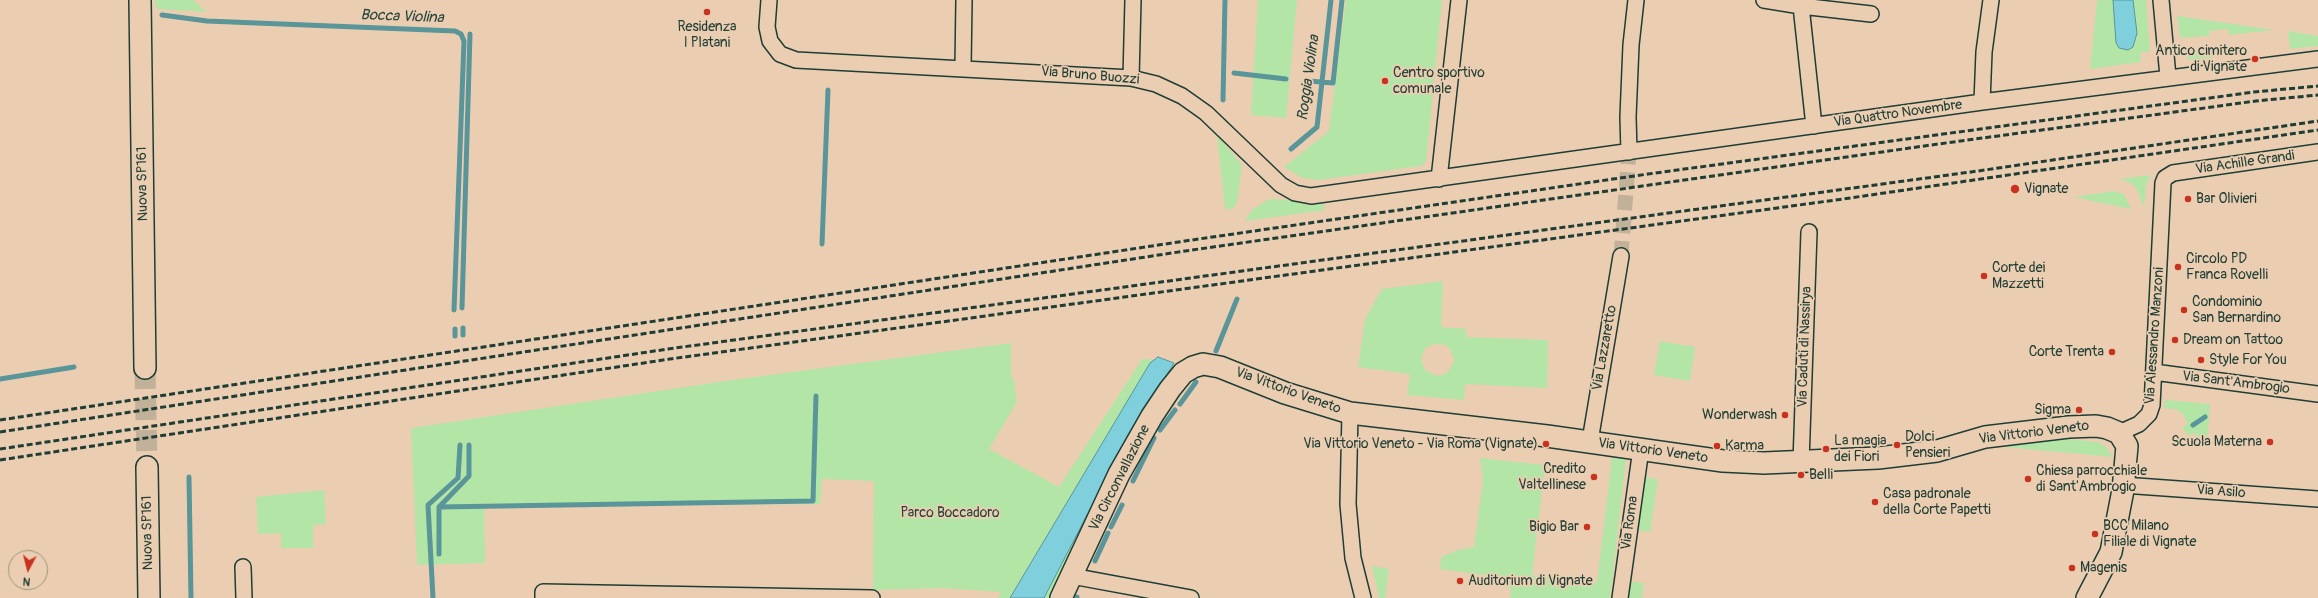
<!DOCTYPE html>
<html>
<head>
<meta charset="utf-8">
<style>
	body { margin:0 }
	#map { position:relative; width:2318px; height:598px; overflow:hidden; background:#ebceb2; font-family:Pangolin,sans-serif }
	canvas { display:block }
	.north { position:absolute; left:8px; top:550px; width:40px; height:40px; box-sizing:border-box; background:#ebceb2; border:1px solid #999480; border-radius:50%; rotate:187deg; font-size:11px; font-weight:700; line-height:16px; text-align:center; color:#1f3d34 }
	.north::after { content:''; display:block; margin:auto; width:14px; height:18px; background:#c8321e; clip-path:polygon(50% 0,100% 100%,50% 72%,0 100%) }
</style>
</head>
<body>
<div id="map">
<canvas width="2318" height="598"></canvas>
<div class="north">N</div>
</div>
<script>
const ctx = document.querySelector('canvas').getContext('2d');
ctx.lineJoin = 'round';
function fill(path, color) { ctx.fillStyle = color; ctx.fill(path, 'evenodd'); }
const toPath = rows => new Path2D(rows.map(r => 'M' + r).join(''));
function stroke(path, color, width, dash) { ctx.strokeStyle = color; ctx.lineWidth = width; ctx.lineCap = dash ? 'butt' : 'round'; ctx.setLineDash(dash || []); ctx.stroke(path); }
function drawText(font, color, halo, rows, align = 'center') {
  ctx.font = font + ' Pangolin,sans-serif'; ctx.lineWidth = 3.5; ctx.setLineDash([]); ctx.textBaseline = 'middle'; ctx.strokeStyle = halo; ctx.fillStyle = color; for (const [text, x, y, turn = 0] of rows) {
    ctx.save(); ctx.translate(x, y); ctx.rotate((+turn || 0) * Math.PI / 180); ctx.textAlign = isNaN(turn) ? turn : align; if (halo) ctx.strokeText(text, 0, 0); ctx.fillText(text, 0, 0); ctx.restore();
  }
}
fill(toPath([
	[155,0,193,0,207,12,156,9],
	[1258,0,1297,0,1286,118,1251,115],
	[1346,0,1442,0,1426,162,1421,166,1318,180,1303,178,1284,167,1329,131],
	[2097,0,2146,0,2150,51,2140,53,2141,62,2090,69],
	[2177,16,2274,30,2229,35,2228,29,2209,31,2209,36,2180,38],
	[2288,31,2318,36,2318,46,2290,49],
	[2212,50,2212,58,2187,60,2187,53],
	[1217,135,1242,165,1237,203,1232,209,1225,209],
	[2151,175,2146,185,2144,208,2137,189,2131,183,2120,179],
	[2113,191,2124,194,2131,209,2074,197],
	[1269,199,1288,200,1308,205,1324,204,1325,210,1245,221,1252,210],
	[1443,281,1441,327,1466,329,1466,337,1548,340,1547,388,1465,384,1464,400,1407,395,1410,374,1358,367,1365,319,1382,289],
	[1435,344,1445,345,1450,349,1454,359,1453,364,1447,373,1437,376,1425,370,1421,358,1425,348],
	[1660,341,1695,347,1690,381,1654,375],
	[1011,343,1011,375,1014,380,1017,402,989,449,1059,487,1142,359,1160,360,1175,366,1128,440,1051,598,998,598,1001,592,942,588,873,590,874,481,822,479,820,504,484,507,485,563,417,565,411,428,732,380],
	[2165,400,2210,404,2207,446,2198,445,2194,432,2188,436,2182,427,2188,424,2185,418,2182,413,2174,409,2164,408],
	[2066,439,2098,442,2105,446,2113,457,1984,445],
	[1480,458,1545,465,1532,575,1597,583,1612,458,1626,459,1610,598,1510,598,1511,588,1490,585,1491,576,1440,569,1441,557,1458,550,1474,547,1483,480],
	[1643,477,1658,479,1650,532,1635,530],
	[324,490,326,524,313,525,313,548,281,548,281,533,258,534,256,497],
	[1372,566,1389,569,1385,598,1379,598],
	[1629,581,1644,583,1642,598,1626,598]
]), '#b3e5a6');
const water = toPath([
	[2113,0,2133,0,2137,33,2133,47,2128,50,2119,48,2116,43,2113,0],
	[1158,357,1174,363,1126,440,1044,598,1010,598,1150,363,1158,357]
]);
fill(water, '#80cfdd');
stroke(water, '#599599', 1);
stroke(toPath([
	[162,15,207,21,455,31,461,34,464,41,454,310],
	[1234,73,1286,79],
	[1309,81,1333,83,1342,0],
	[1223,100,1225,0],
	[1291,149,1317,127,1331,0],
	[822,244,828,90],
	[462,308,470,34],
	[463,328,463,335],
	[455,329,455,336],
	[1216,351,1237,299],
	[0,379,74,367],
	[1180,404,1196,382],
	[2193,425,2205,417],
	[1160,430,1175,410],
	[189,477,191,598],
	[1133,481,1154,438],
	[439,507,813,501,816,396],
	[1111,527,1122,505],
	[439,554,439,507,469,476,469,445],
	[1095,561,1108,533],
	[433,598,428,505,458,478,460,445],
	[1077,598,1077,597]
]), '#599599', 5);
stroke(toPath([
	[1621,256,1629,152]
]), '#c2b199', 15, [15, 8]);
stroke(toPath([
	[145,368,147,467]
]), '#c2b199', 21, [21, 10]);
const street = toPath([
	[769,0,767,27,770,41,780,54,796,60,1131,78,1156,84,1182,96,1206,113,1281,185,1295,193,1311,196,1982,102,2318,59],
	[1764,0,1801,6,1814,126],
	[2161,0,2168,77],
	[1801,6,1871,14],
	[963,67,964,0],
	[1131,78,1133,0],
	[1982,102,1984,52,1991,0],
	[1629,152,1628,117,1631,45,1636,0],
	[1439,179,1459,0],
	[2154,372,2318,394],
	[1350,413,1348,504,1353,558,1363,598],
	[2119,433,2139,424,2149,414,2152,405,2163,183,2165,178,2173,173,2318,152],
	[1590,441,1621,256],
	[1801,462,1809,232],
	[2123,485,2318,499],
	[243,567,244,598],
	[1072,576,1191,598],
	[543,598,543,592,872,598],
	[1620,598,1641,449]
]);
const secondary = toPath([
	[140,0,145,368],
	[147,467,149,598],
	[1061,598,1119,474,1152,416,1170,389,1183,373,1193,367,1203,364,1220,367,1285,393,1350,413,1547,436,1723,461,1764,463,1878,458,1937,451,1985,437,2069,427,2096,426,2107,428,2119,433,2127,446,2123,490,2111,552,2087,598]
]);
stroke(street, '#1f3d34', 18);
stroke(secondary, '#1f3d34', 24);
stroke(street, '#ebceb2', 15);
stroke(secondary, '#ebceb2', 21);
stroke(toPath([
	[0,420,1185,241,1648,174,2254,92,2318,86],
	[0,432,1185,251,1931,145,2256,101,2318,95],
	[0,449,668,349,1978,171,2318,121],
	[0,460,670,359,1843,199,2318,130]
]), '#1f3d34', 3, [6, 3]);
for (const [x, y, r, color] of [
	[707,12,4,"#c8321e"],
	[2255,59,4,"#c8321e"],
	[1385,81,4,"#c8321e"],
	[2015,189,5,"#c8321e"],
	[2188,199,4,"#c8321e"],
	[2178,267,4,"#c8321e"],
	[1984,276,4,"#c8321e"],
	[2184,310,4,"#c8321e"],
	[2175,340,4,"#c8321e"],
	[2112,352,4,"#c8321e"],
	[2201,360,4,"#c8321e"],
	[2079,410,4,"#c8321e"],
	[1785,415,4,"#c8321e"],
	[2270,442,4,"#c8321e"],
	[1546,444,4,"#c8321e"],
	[1897,445,4,"#c8321e"],
	[1717,446,4,"#c8321e"],
	[1826,449,4,"#c8321e"],
	[1801,475,4,"#c8321e"],
	[1594,477,4,"#c8321e"],
	[2028,479,4,"#c8321e"],
	[1875,502,4,"#c8321e"],
	[1587,527,4,"#c8321e"],
	[2095,534,4,"#c8321e"],
	[2072,568,4,"#c8321e"],
	[1460,581,4,"#c8321e"]
]) { const dot = new Path2D(); dot.arc(x, y, r, 0, 2 * Math.PI); ctx.fillStyle = color; ctx.fill(dot); stroke(dot, '#ebceb2', 1.5); }
drawText('14px', '#1f3d34', '#ebceb2', [
	["Residenza",707,27,"center"],
	["I Platani",707,43,"center"],
	["Antico cimitero",2247,51,"right"],
	["di Vignate",2247,67,"right"],
	["Centro sportivo",1393,73],
	["comunale",1393,89],
	["Vignate",2024,189],
	["Bar Olivieri",2196,199],
	["Circolo PD",2186,259],
	["Franca Rovelli",2186,275],
	["Corte dei",1992,268],
	["Mazzetti",1992,284],
	["Condominio",2192,302],
	["San Bernardino",2192,318],
	["Dream on Tattoo",2183,340],
	["Corte Trenta",2104,352,"right"],
	["Style For You",2209,360],
	["Sigma",2071,410,"right"],
	["Wonderwash",1777,415,"right"],
	["Dolci",1905,437],
	["Pensieri",1905,453],
	["La magia",1834,441],
	["dei Fiori",1834,457],
	["Scuola Materna",2262,442,"right"],
	["Via Vittorio Veneto - Via Roma (Vignate)",1538,444,"right"],
	["Karma",1725,446],
	["Credito",1586,469,"right"],
	["Valtellinese",1586,485,"right"],
	["Chiesa parrocchiale",2036,471],
	["di Sant'Ambrogio",2036,487],
	["Belli",1809,475],
	["Casa padronale",1883,494],
	["della Corte Papetti",1883,510],
	["BCC Milano",2103,526],
	["Filiale di Vignate",2103,542],
	["Bigio Bar",1579,527,"right"],
	["Magenis",2080,568],
	["Auditorium di Vignate",1468,581]
], 'left');
drawText('14px', '#1f3d34', '#ebceb2', [
	["Via Bruno Buozzi",1090,76,5],
	["Via Quattro Novembre",1898,114,-8],
	["Via Achille Grandi",2245,163,-8],
	["Nuova SP161",143,184,-91],
	["Via Alessandro Manzoni",2155,336,-86],
	["Via Caduti di Nassirya",1805,347,-88],
	["Via Lazzaretto",1605,348,-80],
	["Via Sant'Ambrogio",2236,383,7],
	["Via Vittorio Veneto",1288,391,20],
	["Via Vittorio Veneto",2034,433,-7],
	["Via Vittorio Veneto",1653,451,8],
	["Via Circonvallazione",1120,478,-63],
	["Via Asilo",2221,492,4],
	["Via Roma",1630,523,-82],
	["Nuova SP161",148,533,-91]
]);
drawText('14px', '#26453a', '#ebceb2', [
	["Parco Boccadoro",950,513]
]);
drawText('italic 15px', '#24443c', '#ebceb2', [
	["Bocca Violina",402,17,2],
	["Roggia Violina",1309,78,-82]
]);
</script>
</body>
</html>
